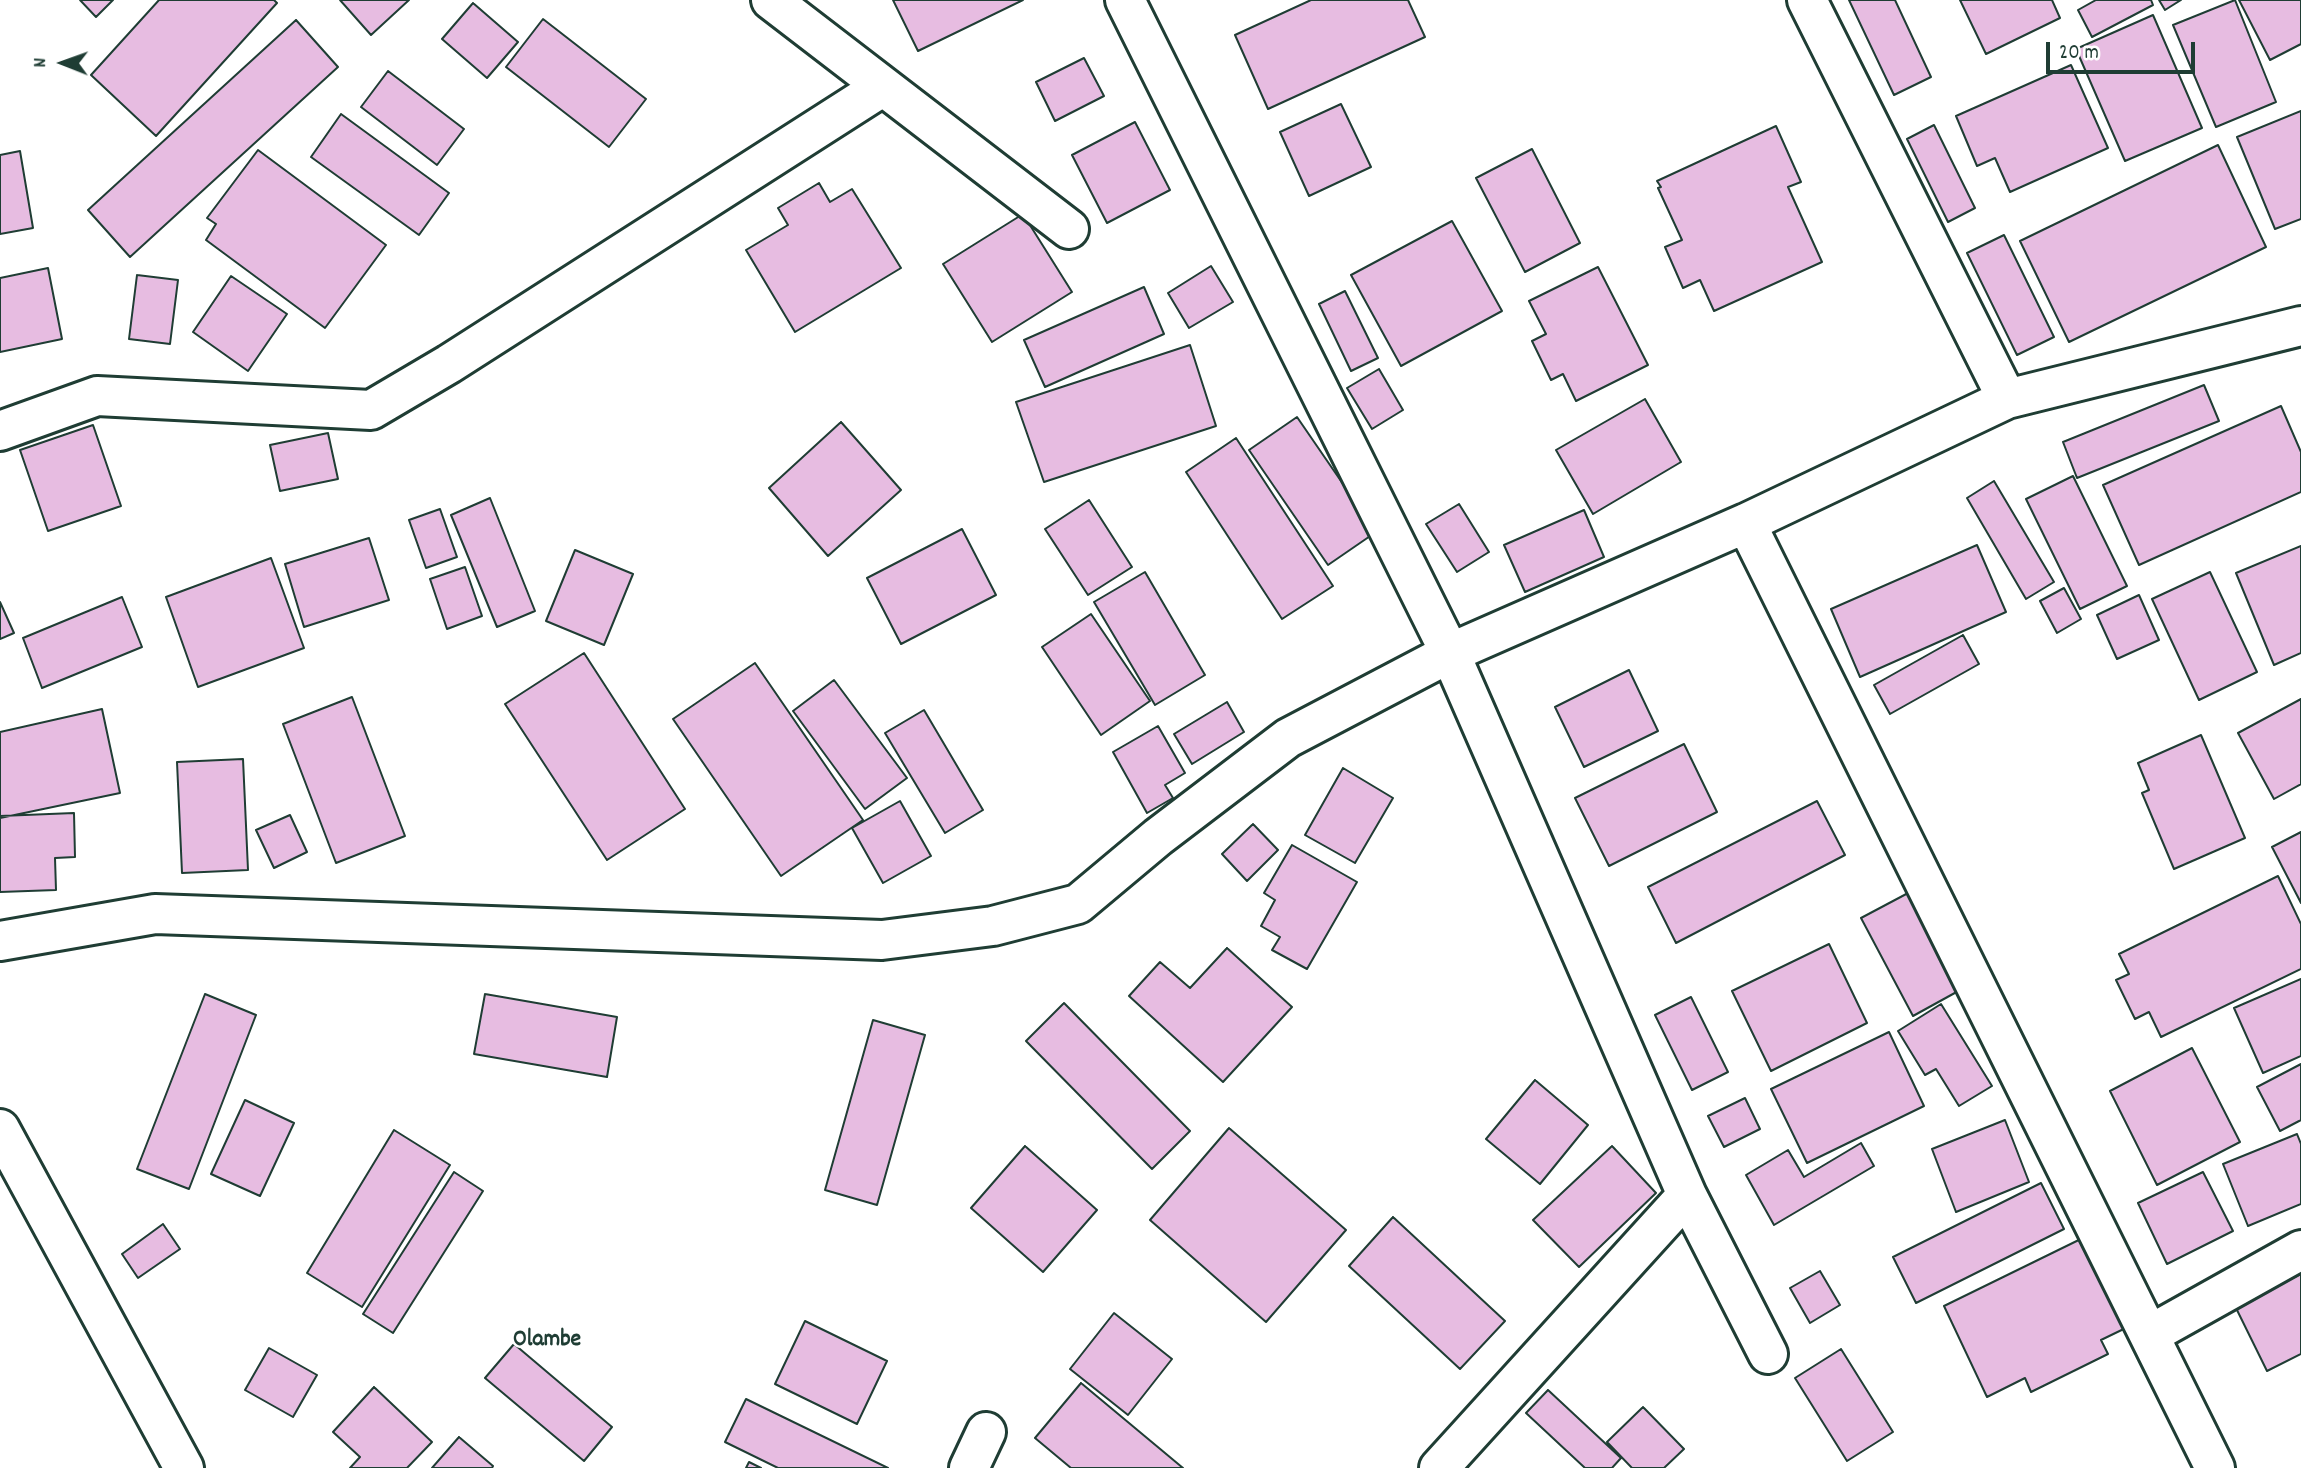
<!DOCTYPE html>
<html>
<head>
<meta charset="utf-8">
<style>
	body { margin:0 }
	#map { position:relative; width:2301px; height:1468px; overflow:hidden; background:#fff; font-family:Dekko,sans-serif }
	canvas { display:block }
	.north { position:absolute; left:28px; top:28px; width:70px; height:70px; -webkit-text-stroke:5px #fff; paint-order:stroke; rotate:271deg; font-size:19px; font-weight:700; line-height:28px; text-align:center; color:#1f3d34 }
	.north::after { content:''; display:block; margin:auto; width:24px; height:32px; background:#1f3d34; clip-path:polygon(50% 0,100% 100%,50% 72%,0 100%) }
	.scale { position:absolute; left:2046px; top:42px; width:149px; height:32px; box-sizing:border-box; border:4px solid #1f3d34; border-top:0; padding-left:9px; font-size:21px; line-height:24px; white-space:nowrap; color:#1f3d34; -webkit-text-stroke:5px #fff; paint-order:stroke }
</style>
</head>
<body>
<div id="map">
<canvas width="2301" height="1468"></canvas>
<div class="north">N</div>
<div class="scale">20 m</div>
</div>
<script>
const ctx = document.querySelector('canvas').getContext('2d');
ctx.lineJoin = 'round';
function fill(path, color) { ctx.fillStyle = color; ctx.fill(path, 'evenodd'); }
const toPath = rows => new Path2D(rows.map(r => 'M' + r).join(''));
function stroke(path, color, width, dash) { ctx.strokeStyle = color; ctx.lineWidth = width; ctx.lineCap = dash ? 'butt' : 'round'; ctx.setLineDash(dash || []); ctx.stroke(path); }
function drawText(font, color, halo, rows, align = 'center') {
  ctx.font = font + ' Dekko,sans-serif'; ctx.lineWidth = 5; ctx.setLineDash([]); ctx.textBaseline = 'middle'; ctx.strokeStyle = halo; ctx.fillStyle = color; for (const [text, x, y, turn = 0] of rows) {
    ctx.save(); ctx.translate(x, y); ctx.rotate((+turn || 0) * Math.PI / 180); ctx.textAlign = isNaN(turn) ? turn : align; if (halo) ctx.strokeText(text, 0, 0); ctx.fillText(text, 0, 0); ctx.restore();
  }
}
const building = toPath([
	[80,0,113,0,96,17,80,0],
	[159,0,274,0,277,3,156,136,91,75,159,0],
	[340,0,409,0,371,35,340,0],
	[893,0,1023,0,918,51,893,0],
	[1311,0,1408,0,1425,37,1268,109,1235,35,1311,0],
	[1849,0,1895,0,1931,77,1894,95,1849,0],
	[1960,0,2052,0,2060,18,1986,54,1960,0],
	[2096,0,2151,0,2153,5,2092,37,2078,10,2096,0],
	[2159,0,2181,0,2165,10,2159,0],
	[2235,0,2276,102,2216,127,2173,25,2235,0],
	[2239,0,2301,0,2301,44,2270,60,2239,0],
	[473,3,518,42,487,78,442,39,473,3],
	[2153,15,2202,128,2125,161,2076,49,2153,15],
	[543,19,646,99,609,147,506,67,543,19],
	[296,20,338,67,130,257,88,210,296,20],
	[1084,58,1104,96,1055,121,1036,82,1084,58],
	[2071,65,2108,148,2010,192,1995,158,1977,166,1956,116,2071,65],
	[388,71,464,129,437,165,361,107,388,71],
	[1341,104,1371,167,1309,196,1280,132,1341,104],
	[2301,111,2301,219,2275,229,2237,137,2301,111],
	[341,114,449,193,419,235,311,157,341,114],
	[1135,122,1170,190,1107,223,1072,155,1135,122],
	[1934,125,1975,208,1948,222,1907,139,1934,125],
	[1776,126,1801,182,1788,187,1822,262,1714,311,1700,280,1683,288,1665,247,1682,240,1658,188,1661,187,1657,181,1776,126],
	[2218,145,2266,247,2069,342,2020,241,2218,145],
	[1532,149,1580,243,1525,272,1476,178,1532,149],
	[258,150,386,245,325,328,206,240,216,224,207,218,258,150],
	[20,151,33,228,0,234,0,155,20,151],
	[819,183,830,202,852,189,901,268,795,332,746,250,788,225,778,208,819,183],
	[1023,214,1072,292,992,342,943,264,1023,214],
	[1452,221,1502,311,1401,366,1351,275,1452,221],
	[2004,235,2054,337,2017,355,1967,253,2004,235],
	[1211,266,1233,302,1189,328,1168,293,1211,266],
	[1598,267,1648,365,1576,401,1563,374,1551,380,1532,341,1546,334,1529,301,1598,267],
	[48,268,62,339,0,352,0,278,48,268],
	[137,275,178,280,170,344,129,339,137,275],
	[231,276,287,314,248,371,193,332,231,276],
	[1144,287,1164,334,1045,387,1024,340,1144,287],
	[1345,291,1378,358,1351,371,1319,304,1345,291],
	[1190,345,1216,426,1044,482,1016,402,1190,345],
	[1379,369,1403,410,1372,429,1347,388,1379,369],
	[2204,385,2219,421,2077,478,2063,442,2204,385],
	[1645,399,1681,462,1593,514,1556,450,1645,399],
	[2281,406,2301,452,2301,492,2139,565,2103,485,2281,406],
	[1297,417,1376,532,1328,565,1249,450,1297,417],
	[841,422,901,490,828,556,769,488,841,422],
	[93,425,121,506,48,531,20,450,93,425],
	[328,433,338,479,280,491,270,445,328,433],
	[1236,438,1333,586,1282,619,1186,472,1236,438],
	[2073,476,2127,586,2080,609,2026,499,2073,476],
	[1994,481,2054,582,2026,599,1967,498,1994,481],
	[490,498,535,611,497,627,451,515,490,498],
	[1089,500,1132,567,1088,595,1045,529,1089,500],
	[1459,504,1489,552,1457,572,1426,524,1459,504],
	[440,509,457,557,426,568,409,520,440,509],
	[1584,510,1604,557,1525,592,1504,545,1584,510],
	[962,529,996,595,901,644,867,578,962,529],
	[369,538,389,600,304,627,285,564,369,538],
	[1977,545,2006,612,1860,677,1831,609,1977,545],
	[2301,546,2301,653,2274,665,2236,573,2301,546],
	[575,550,633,574,604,645,546,621,575,550],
	[271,558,304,648,198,687,166,597,271,558],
	[465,567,482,616,447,629,430,579,465,567],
	[1145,572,1205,675,1155,705,1094,602,1145,572],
	[2210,572,2257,672,2199,700,2152,599,2210,572],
	[2064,588,2081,619,2057,633,2040,601,2064,588],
	[2139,595,2159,640,2117,659,2097,615,2139,595],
	[122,597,142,647,42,688,23,638,122,597],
	[0,602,14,633,0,639,0,602],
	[1091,614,1150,701,1101,735,1042,647,1091,614],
	[1963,635,1979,664,1890,714,1874,685,1963,635],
	[584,653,685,809,607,860,505,704,584,653],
	[755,663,863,820,781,876,673,719,755,663],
	[1629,670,1658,731,1584,767,1555,707,1629,670],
	[834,680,907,778,865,809,793,711,834,680],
	[352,697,405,836,336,863,283,724,352,697],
	[2301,699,2301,784,2274,799,2238,733,2301,699],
	[1227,702,1244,732,1192,764,1174,734,1227,702],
	[102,709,120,793,0,818,0,732,102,709],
	[924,710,983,810,945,833,885,733,924,710],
	[1158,726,1185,773,1165,785,1173,798,1147,813,1113,752,1158,726],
	[2201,735,2245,838,2174,869,2142,793,2149,790,2138,763,2201,735],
	[1684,744,1717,812,1609,866,1575,798,1684,744],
	[243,759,248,870,182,873,177,762,243,759],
	[1343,768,1393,798,1355,863,1305,835,1343,768],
	[900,801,931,856,883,883,852,828,900,801],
	[1817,801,1845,855,1676,943,1648,887,1817,801],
	[74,813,75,857,55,858,56,890,0,892,0,816,74,813],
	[290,815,307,852,274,868,256,830,290,815],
	[1253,824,1278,850,1247,881,1222,854,1253,824],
	[2301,832,2301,903,2272,847,2301,832],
	[1292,845,1357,882,1307,969,1272,950,1280,937,1261,926,1275,900,1264,893,1292,845],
	[2278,876,2301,924,2301,969,2161,1037,2149,1012,2135,1019,2116,980,2129,974,2119,954,2278,876],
	[1910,892,1962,989,1913,1016,1861,918,1910,892],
	[1829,944,1867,1023,1771,1071,1732,991,1829,944],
	[1227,948,1292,1007,1223,1082,1129,996,1160,962,1190,988,1227,948],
	[2301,979,2301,1056,2263,1073,2234,1008,2301,979],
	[205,994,256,1015,189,1189,137,1169,205,994],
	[485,994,617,1017,607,1077,474,1054,485,994],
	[1691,997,1728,1072,1692,1090,1655,1015,1691,997],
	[1064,1003,1190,1131,1152,1169,1026,1041,1064,1003],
	[1941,1004,1992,1086,1959,1106,1936,1069,1925,1075,1898,1031,1941,1004],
	[873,1020,925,1035,877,1205,825,1190,873,1020],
	[1889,1032,1924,1106,1807,1163,1771,1089,1889,1032],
	[2192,1048,2240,1142,2157,1185,2110,1091,2192,1048],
	[2301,1064,2301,1120,2280,1131,2257,1087,2301,1064],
	[1535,1080,1588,1125,1540,1184,1486,1139,1535,1080],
	[1745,1098,1760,1129,1724,1147,1708,1116,1745,1098],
	[245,1100,294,1123,260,1196,211,1174,245,1100],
	[2005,1120,2029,1182,1956,1212,1932,1149,2005,1120],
	[1229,1128,1346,1230,1266,1322,1150,1220,1229,1128],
	[394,1130,450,1165,362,1307,307,1273,394,1130],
	[2297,1134,2301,1144,2301,1204,2248,1226,2223,1164,2297,1134],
	[1861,1143,1874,1166,1774,1225,1746,1175,1788,1150,1804,1177,1861,1143],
	[1025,1146,1097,1210,1043,1272,971,1208,1025,1146],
	[1612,1146,1656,1193,1579,1267,1533,1220,1612,1146],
	[454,1172,483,1191,393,1333,363,1314,454,1172],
	[2203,1172,2233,1231,2167,1264,2138,1203,2203,1172],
	[2041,1183,2064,1229,1916,1303,1893,1257,2041,1183],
	[1393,1217,1505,1321,1460,1369,1349,1266,1393,1217],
	[163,1224,180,1249,138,1278,122,1254,163,1224],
	[2091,1234,2134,1324,2101,1340,2108,1354,2031,1392,2025,1378,1987,1397,1944,1306,2091,1234],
	[1820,1271,1840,1305,1810,1323,1790,1288,1820,1271],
	[2301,1274,2301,1354,2267,1371,2235,1306,2301,1274],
	[1114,1313,1172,1359,1128,1415,1070,1369,1114,1313],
	[805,1321,887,1361,857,1424,775,1384,805,1321],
	[514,1344,612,1427,584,1461,485,1378,514,1344],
	[269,1348,317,1375,293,1417,245,1390,269,1348],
	[1841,1349,1893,1432,1847,1461,1795,1378,1841,1349],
	[1081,1383,1183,1468,1071,1468,1035,1438,1081,1383],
	[374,1387,432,1442,407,1468,350,1468,360,1457,333,1432,374,1387],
	[1548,1390,1621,1458,1612,1468,1585,1468,1526,1413,1548,1390],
	[746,1399,888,1468,778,1468,725,1442,746,1399],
	[1643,1407,1684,1449,1664,1468,1632,1468,1607,1442,1643,1407],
	[459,1437,493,1466,492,1468,432,1468,459,1437],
	[749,1462,761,1468,746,1468,749,1462]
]);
fill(building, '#e7bce1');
stroke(building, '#1f3d34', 2);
const minor = toPath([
	[771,0,1069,229],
	[1125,0,1450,653,1687,1195,1768,1354],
	[1807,0,2007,399],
	[0,431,97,396,371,410,449,364,882,87],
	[1746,523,2215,1468],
	[0,941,155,914,882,940,993,926,1078,904,1158,837,1288,738,1450,653,1746,523,2007,399,2301,326],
	[0,1129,184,1468],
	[2149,1335,2301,1250],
	[969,1468,986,1432],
	[1439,1468,1687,1195]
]);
stroke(minor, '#1f3d34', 44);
stroke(minor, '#fff', 38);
drawText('bold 24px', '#1f3d34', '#fff', [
	["Olambe",547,1342]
]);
</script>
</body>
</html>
